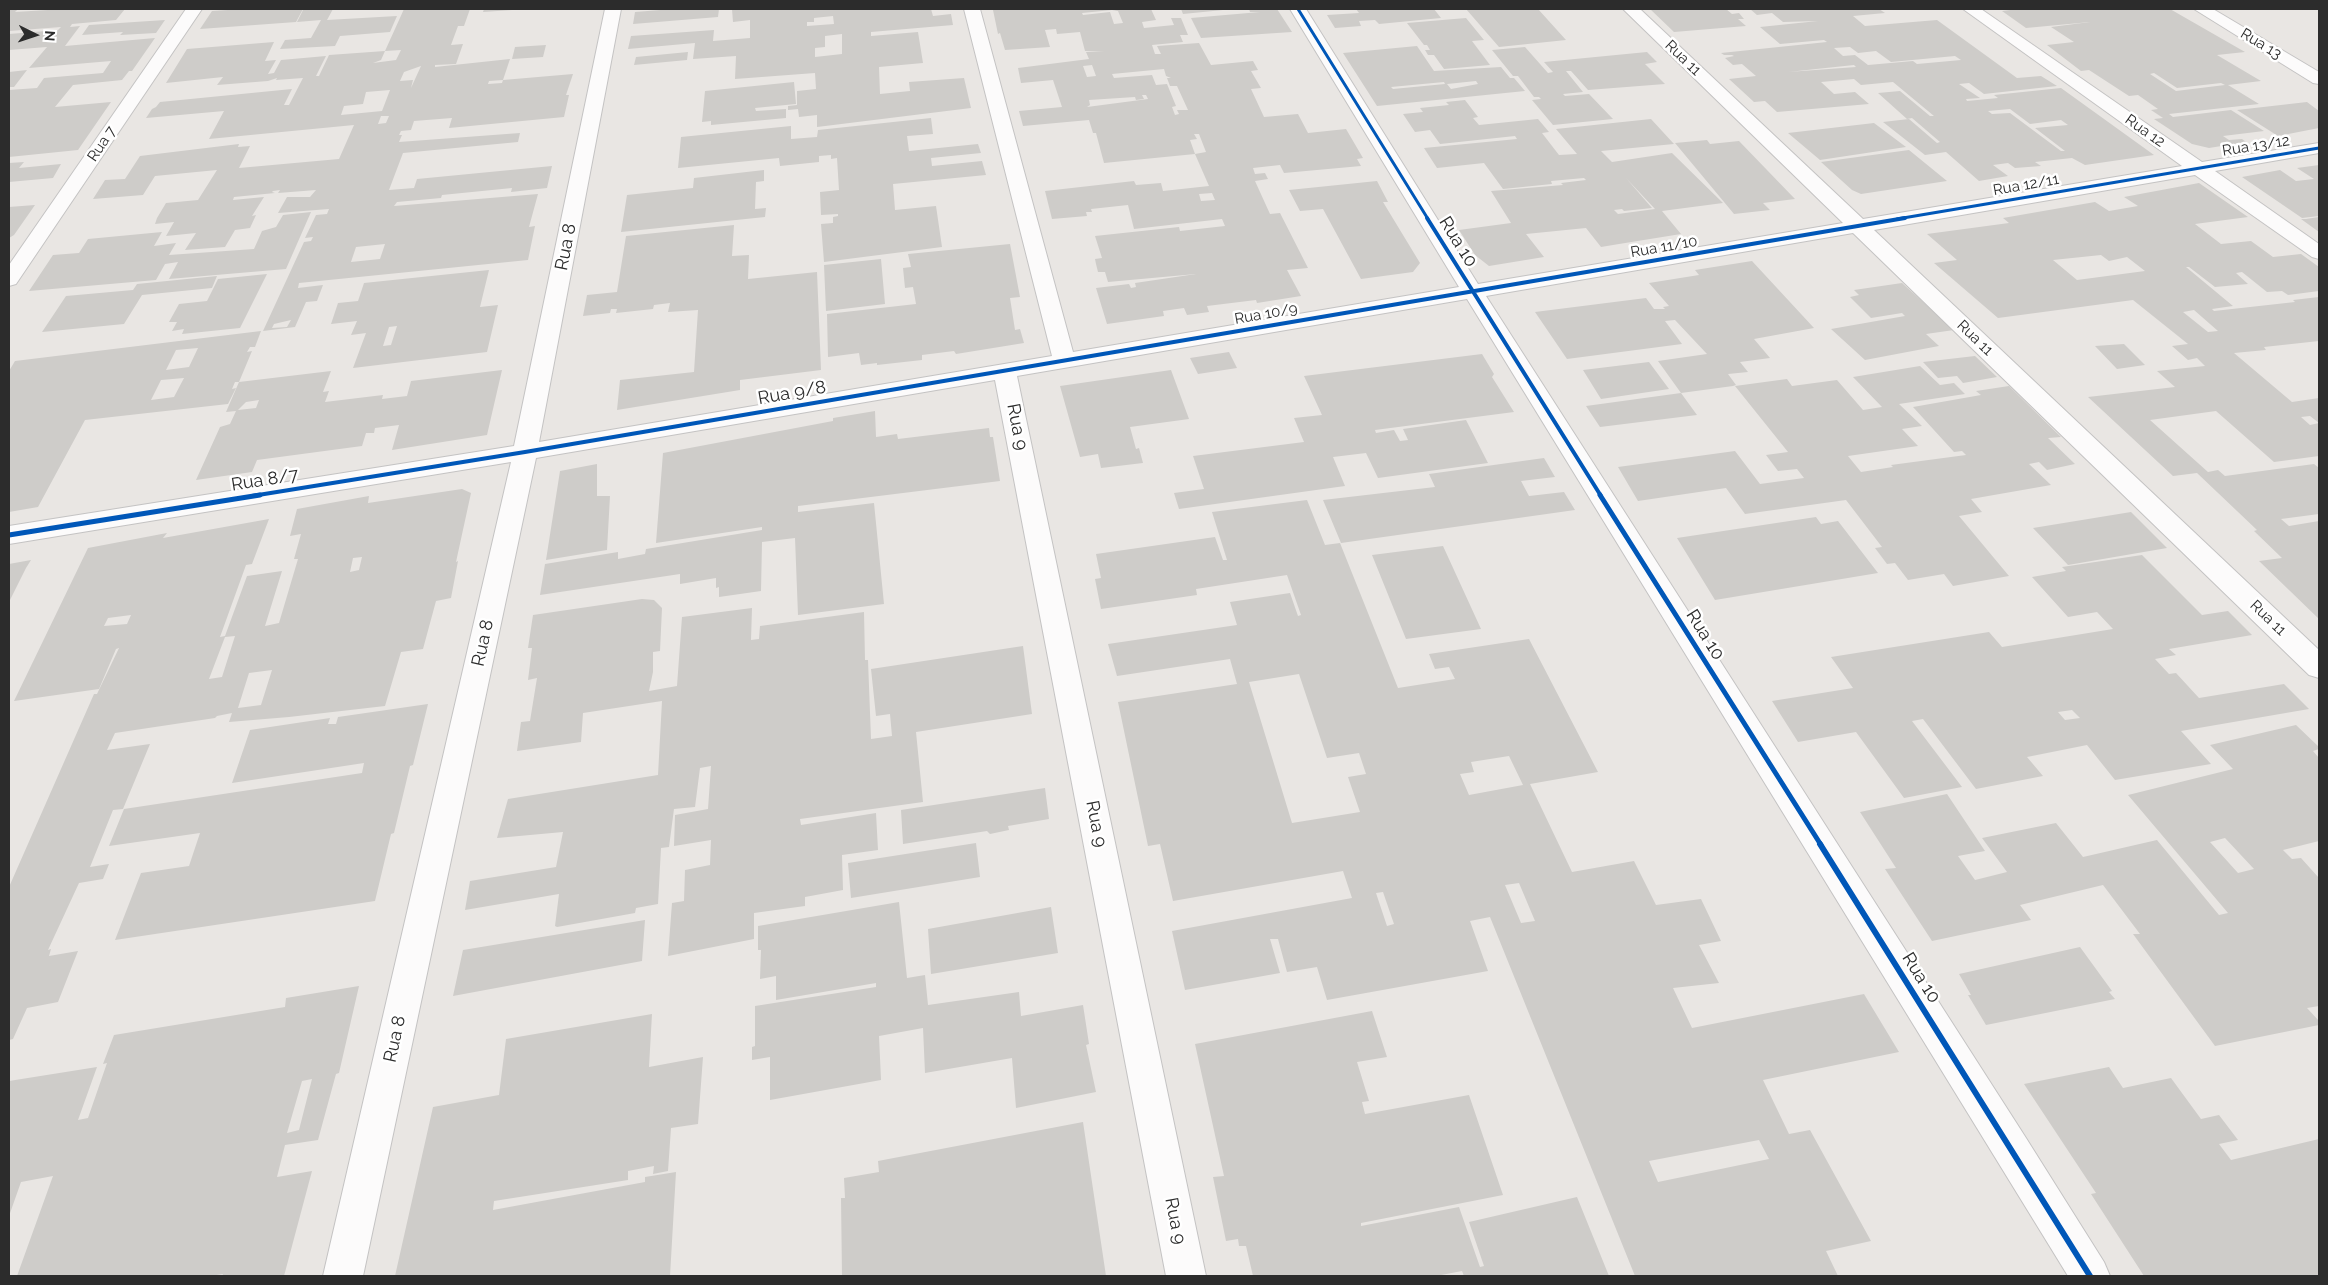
<!DOCTYPE html>
<html>
<head>
<meta charset="utf-8">
<style>
	body { margin:0 }
	#map { position:relative; width:2328px; height:1285px; overflow:hidden; background:#e9e6e3; font-family:Raleway,sans-serif }
	canvas { display:block }
	.frame { position:absolute; inset:0; border:10px solid #2c2c2c; pointer-events:none }
	.north { position:absolute; left:10px; top:10px; width:50px; height:50px; -webkit-text-stroke:4px #fff; paint-order:stroke; rotate:94deg; font-size:14px; font-weight:700; line-height:20px; text-align:center; color:#2c2c2c }
	.north::after { content:''; display:block; margin:auto; width:18px; height:22px; background:#2c2c2c; clip-path:polygon(50% 0,100% 100%,50% 72%,0 100%) }
</style>
</head>
<body>
<div id="map">
<canvas width="2328" height="1285"></canvas>
<div class="frame"></div>
<div class="north">N</div>
</div>
<script>
const ctx = document.querySelector('canvas').getContext('2d');
ctx.lineJoin = 'round';
function fill(path, color) { ctx.fillStyle = color; ctx.fill(path, 'evenodd'); }
const toPath = rows => new Path2D(rows.map(r => 'M' + r).join(''));
function stroke(path, color, width, dash) { ctx.strokeStyle = color; ctx.lineWidth = width; ctx.lineCap = dash ? 'butt' : 'round'; ctx.setLineDash(dash || []); ctx.stroke(path); }
function drawText(font, color, halo, rows, align = 'center') {
  ctx.font = font + ' Raleway,sans-serif'; ctx.lineWidth = 5; ctx.setLineDash([]); ctx.textBaseline = 'middle'; ctx.strokeStyle = halo; ctx.fillStyle = color; for (const [text, x, y, turn = 0] of rows) {
    ctx.save(); ctx.translate(x, y); ctx.rotate((+turn || 0) * Math.PI / 180); ctx.textAlign = isNaN(turn) ? turn : align; if (halo) ctx.strokeText(text, 0, 0); ctx.fillText(text, 0, 0); ctx.restore();
  }
}
fill(toPath([
	[9,9,18,9,15,12,64,9,125,9,116,20,72,24,70,27,80,26,65,46,155,38,132,71,129,71,122,80,73,85,55,107,111,102,78,150,9,157,9,90,37,88,44,78,103,73,111,61,29,68,47,47,9,50,9,34,58,30,61,27,9,31],
	[243,9,303,9,296,22,200,29,212,11],
	[333,9,327,20,397,16,390,32,340,36,335,46,280,49,285,40,311,38,321,20,297,22,303,10],
	[404,9,470,9,464,26,458,26,451,45,463,44,456,64,435,65,435,67,510,59,503,80,489,81,488,84,502,83,503,80,573,74,566,95,569,95,564,117,449,128,452,118,414,121,411,130,401,131,399,135,402,135,399,142,520,133,518,142,403,153,389,190,414,188,417,179,552,166,547,188,511,192,512,188,442,195,441,198,397,202,394,206,538,194,529,227,535,226,528,260,299,283,298,288,323,285,317,301,306,302,295,327,263,331,304,242,311,241,313,237,305,238,316,215,327,214,329,209,278,213,287,197,310,197,316,190,278,193,280,190,273,191,272,192,275,193,234,197,233,200,264,197,252,216,256,215,250,228,235,230,225,247,185,250,196,233,166,236,174,222,155,224,157,218,166,203,198,200,217,170,155,176,143,195,93,199,105,180,125,179,140,156,239,144,238,147,250,146,239,168,339,159,354,125,209,139,224,111,146,118,152,109,156,107,160,102,292,89,284,105,289,105,303,78,276,80,277,78,268,81,217,85,223,77,166,83,187,49,274,42,265,61,276,60,268,74,274,73,281,60,326,56,316,76,319,76,329,55,385,51],
	[401,50,396,60,373,63,381,60,385,51],
	[421,66,411,88,413,80,400,81,404,72],
	[390,90,382,111,341,115,344,106,363,104,366,92],
	[381,116,389,116,386,123,378,124],
	[385,244,380,259,351,262,356,247],
	[291,320,287,327,272,328,274,324],
	[484,9,512,9,512,10,483,12],
	[673,9,719,9,718,17,633,24,635,12],
	[732,9,931,9,933,16,951,14,953,25,871,32,871,36,918,32,923,63,879,67,880,94,910,91,909,82,964,78,971,108,817,127,817,115,799,117,798,109,788,110,788,106,797,105,797,91,816,89,815,73,735,79,736,56,693,59,695,43,628,49,631,36,714,30,713,41,750,38,750,20,733,22],
	[833,16,834,24,807,26,807,22,814,22,814,18],
	[842,34,842,54,815,57,815,48,825,47,825,36],
	[995,9,1151,9,1156,20,1142,22,1144,28,1174,25,1171,18,1181,18,1188,35,1180,35,1183,42,1152,45,1155,54,1161,54,1157,46,1199,43,1211,65,1253,61,1258,70,1251,71,1261,88,1251,89,1264,117,1298,114,1308,133,1346,129,1363,158,1357,159,1361,166,1284,173,1280,165,1253,168,1255,174,1265,173,1268,179,1255,181,1270,214,1280,213,1308,268,1287,270,1301,296,1257,303,1256,300,1207,306,1209,312,1187,315,1184,308,1163,311,1164,316,1107,324,1096,288,1129,284,1131,288,1136,287,1135,283,1196,274,1108,282,1105,272,1098,272,1096,264,1095,259,1102,258,1095,236,1179,227,1180,231,1225,226,1222,219,1134,229,1128,205,1091,209,1092,212,1086,212,1087,216,1052,219,1045,191,1134,181,1136,185,1161,183,1163,191,1209,186,1195,154,1206,152,1199,134,1194,134,1197,139,1190,140,1195,154,1104,163,1096,133,1093,133,1089,120,1023,126,1019,111,1062,107,1053,80,1021,83,1018,68,1089,59,1086,52,1104,51,1085,51,1080,32,1057,34,1056,29,1045,30,1050,47,1005,50,1000,33,998,34,993,10],
	[1112,10,1118,11,1123,23,1114,24,1110,12,1083,15,1082,13],
	[1092,65,1096,76,1087,77,1083,66],
	[1164,69,1166,76,1171,78,1167,78,1170,86,1177,86,1188,110,1177,110,1179,114,1175,115,1172,107,1176,106,1167,84,1156,85,1152,75,1114,78,1112,74],
	[1142,95,1146,95,1148,99,1087,107,1090,105,1089,100,1135,97,1136,100,1144,99],
	[1212,193,1215,200,1201,201,1199,194],
	[1181,9,1223,9,1223,10,1183,14],
	[1249,9,1277,9,1292,32,1201,38,1191,18,1260,12,1250,12],
	[1356,9,1434,9,1441,18,1379,24,1375,20,1359,21,1361,26,1335,28,1327,15,1359,13],
	[1466,9,1538,9,1566,40,1499,47],
	[1650,9,1726,9,1732,14,1739,13,1744,19,1738,19,1746,26,1674,32],
	[1750,9,1879,9,1885,13,1853,16,1865,26,1937,20,2017,78,2041,76,2057,86,1984,94,1969,83,1959,84,1980,98,1966,99,1967,101,1998,98,1994,95,2061,88,2154,155,2085,165,2072,158,2035,162,2041,166,2015,168,2008,163,1993,165,2008,176,1979,181,1946,152,1925,155,1883,122,1909,119,1937,143,1940,142,1912,118,1907,119,1878,93,1900,91,1930,116,1934,116,1893,82,1861,85,1854,79,1821,82,1834,94,1855,92,1869,104,1777,112,1765,101,1754,102,1729,79,1756,76,1742,64,1733,65,1725,58,1734,56,1732,55,1724,55,1721,53,1827,42,1824,40,1780,44,1760,27,1818,21,1783,22,1772,13,1757,15],
	[1850,47,1858,53,1876,51,1891,62,1955,56,1961,60,1917,64,1913,61,1868,65,1855,55,1843,56,1834,48],
	[1854,65,1856,67,1788,72],
	[2010,109,2030,124,2061,120,2068,125,2035,128,2065,151,2061,151,2010,113,1992,114,1988,111],
	[2019,9,2170,9,2245,52,2217,55,2261,81,2228,85,2259,104,2169,114,2173,117,2231,110,2264,131,2223,136,2229,140,2242,139,2246,142,2209,148,2192,144,2154,119,2163,118,2151,110,2158,109,2138,95,2129,96,2089,70,2081,71,2047,45,2074,42,2051,27,2090,22,2026,28,2002,11],
	[2154,73,2177,88,2221,83,2225,85,2176,91,2150,74],
	[1466,18,1484,40,1472,41,1490,65,1444,69,1434,55,1428,55,1425,50,1430,50,1427,45,1424,45,1407,23],
	[165,20,156,33,120,35,123,32,82,35,89,25],
	[546,45,543,57,512,59,515,47],
	[1417,46,1434,71,1501,67,1510,78,1514,78,1525,91,1377,106,1343,53],
	[1476,81,1478,84,1451,89,1447,84],
	[1444,82,1445,84,1393,89,1391,87],
	[1525,47,1548,73,1553,72,1544,62,1647,52,1657,62,1645,64,1665,84,1588,90,1571,71,1566,71,1583,92,1563,94,1565,96,1589,94,1613,119,1553,125,1532,100,1541,99,1539,97,1534,97,1518,76,1513,76,1492,50],
	[688,52,687,60,634,65,636,57],
	[27,70,14,87,9,87,9,72],
	[794,82,796,104,755,108,756,111,786,109,786,118,711,125,711,121,702,122,705,91],
	[1465,100,1478,117,1473,118,1479,125,1538,119,1549,132,1542,133,1559,155,1577,154,1556,129,1651,119,1674,144,1601,151,1612,162,1672,153,1723,203,1662,211,1681,234,1619,244,1601,247,1586,228,1526,234,1544,257,1489,266,1475,255,1459,230,1511,223,1491,191,1563,185,1561,183,1586,180,1584,178,1551,181,1552,184,1503,189,1484,163,1437,168,1424,148,1517,139,1515,136,1440,144,1430,130,1415,132,1403,114,1423,112,1420,108,1449,105,1446,102],
	[1626,178,1655,209,1618,214,1614,210,1622,209,1624,211,1652,208],
	[2307,102,2319,111,2319,128,2278,136,2237,110],
	[931,118,933,134,907,136,909,151,978,144,981,153,931,158,932,166,982,161,986,175,893,184,895,210,936,206,942,247,824,262,821,224,833,223,833,217,838,216,838,214,821,215,820,192,839,190,837,158,831,159,831,155,819,156,819,162,780,166,779,158,678,168,681,137,791,126,791,139,817,137,818,130],
	[1874,123,1906,147,1820,160,1788,133],
	[1707,140,1710,144,1739,141,1795,199,1763,203,1770,210,1734,214,1675,143],
	[1909,150,1947,181,1861,194,1852,190,1821,162],
	[24,162,19,168,61,164,53,178,9,182,9,163],
	[2319,165,2319,216,2302,218,2242,177,2280,170,2296,181,2314,179,2297,168],
	[764,170,764,181,756,182,755,209,766,208,765,217,621,232,627,195,693,188,694,178],
	[1377,181,1388,202,1383,202,1420,263,1413,272,1361,279,1323,209,1300,211,1289,190],
	[2199,183,2248,217,2195,224,2221,244,2251,241,2273,257,2301,254,2319,267,2319,291,2288,295,2282,291,2267,292,2242,272,2236,273,2248,284,2215,287,2189,267,2186,267,2233,306,2212,309,2214,311,2295,302,2293,300,2319,297,2319,341,2264,347,2266,350,2234,353,2292,402,2319,398,2319,423,2310,416,2301,417,2310,425,2319,423,2319,456,2274,462,2216,411,2150,420,2208,472,2218,470,2225,476,2314,464,2319,468,2319,514,2281,519,2289,526,2319,521,2319,619,2259,561,2282,558,2254,531,2257,530,2197,473,2173,476,2088,397,2175,387,2157,371,2205,366,2197,358,2188,360,2172,346,2188,344,2133,300,1998,318,1934,263,1957,260,1927,234,2009,223,2003,218,2095,202,2109,211,2138,206,2124,197],
	[2101,255,2109,261,2127,257,2145,271,2077,280,2053,260],
	[2194,310,2218,331,2208,332,2183,312],
	[35,205,14,235,9,238,9,207],
	[311,212,286,269,169,279,178,262,165,264,156,280,29,291,53,255,79,253,88,239,162,232,154,246,176,243,169,255,254,249,262,231,276,227,283,215],
	[2319,217,2319,232,2301,219,2306,219],
	[734,225,732,256,749,255,748,279,817,272,821,370,740,380,740,390,617,410,620,380,694,372,698,310,668,312,670,303,654,305,653,309,616,313,617,309,611,309,610,313,583,316,587,295,617,292,626,236],
	[1010,244,1020,297,1010,298,1015,330,1020,329,1024,343,956,354,954,351,922,355,922,360,877,365,877,363,861,365,859,353,828,357,827,314,916,304,913,287,905,288,903,268,911,267,908,254],
	[881,259,885,304,826,311,824,265],
	[1752,261,1814,328,1754,339,1770,358,1740,362,1748,372,1728,374,1736,385,1733,386,1681,393,1658,361,1707,354,1675,320,1665,321,1682,344,1567,359,1535,312,1646,298,1654,309,1665,309,1663,307,1669,306,1649,283,1699,275,1695,270],
	[489,270,480,307,498,305,487,352,353,368,366,333,351,335,357,321,331,324,338,303,358,301,364,283],
	[397,326,391,345,383,346,389,327],
	[267,274,240,328,182,334,184,329,172,331,177,322,169,322,179,304,207,301,218,279],
	[217,276,212,288,142,295,124,324,42,332,66,296,133,290,137,284],
	[1902,283,1954,330,1926,334,1939,346,1865,360,1831,329,1905,316,1902,313,1871,318,1850,297,1859,295,1854,290],
	[261,331,255,347,250,347,247,352,252,351,239,382,235,382,232,389,236,388,228,404,85,420,38,507,9,512,9,371,15,361],
	[198,348,189,367,166,370,176,350],
	[184,378,174,397,151,400,161,380],
	[2124,344,2145,365,2117,369,2095,346],
	[1229,352,1237,368,1198,374,1190,358],
	[1482,354,1494,374,1492,377,1514,412,1375,430,1376,433,1394,430,1400,441,1408,440,1403,429,1466,420,1488,463,1378,478,1366,453,1333,457,1345,486,1179,509,1174,493,1204,489,1193,456,1304,442,1294,418,1322,415,1304,376],
	[1975,356,1997,377,1963,383,1957,376,1938,378,1923,362],
	[1649,362,1669,389,1601,399,1583,370],
	[1920,366,1940,385,1954,383,1965,394,1899,404,1922,426,1902,429,1918,446,1848,456,1861,472,1893,467,1891,465,1966,455,1962,451,1954,452,1913,407,1981,395,1976,391,2009,386,2061,437,2048,438,2075,464,2047,470,2039,462,2029,464,2051,485,1971,499,1982,512,1959,516,2009,576,1953,586,1944,574,1908,580,1895,563,1887,564,1875,548,1882,547,1846,500,1745,514,1726,488,1638,501,1618,467,1735,451,1760,484,1804,478,1797,469,1778,471,1766,455,1788,452,1735,386,1787,379,1792,386,1837,380,1863,410,1882,407,1853,377],
	[502,370,487,435,392,450,399,425,375,428,374,433,366,433,362,446,257,460,252,472,196,480,220,427,230,424,236,411,226,412,239,382,331,371,323,392,329,391,325,402,383,395,382,399,407,396,411,381],
	[259,400,256,408,238,410,246,402],
	[1171,370,1189,419,1130,427,1136,449,1139,448,1143,463,1101,468,1098,454,1080,457,1060,386],
	[1681,393,1697,415,1600,427,1586,406],
	[875,411,876,437,897,434,898,439,989,428,990,437,993,437,1000,481,798,506,798,512,874,503,884,604,798,615,795,538,762,542,761,591,719,597,719,587,716,588,716,578,680,584,680,574,540,595,545,564,618,552,618,559,645,554,646,549,762,530,762,527,656,543,663,453,833,421,833,418],
	[1544,458,1555,477,1521,481,1529,496,1564,492,1575,510,1341,543,1323,500,1435,487,1429,474],
	[597,464,597,496,610,496,607,550,546,560,560,471],
	[462,489,471,493,456,562,458,561,451,598,436,601,423,649,401,652,385,706,289,717,229,722,232,713,217,716,215,718,115,733,107,750,150,744,123,809,113,810,90,867,109,864,103,879,79,883,48,950,51,949,49,956,78,951,58,1002,27,1008,13,1039,9,1040,9,887,94,694,97,694,119,648,116,649,99,689,14,701,88,548,167,533,163,538,269,519,252,564,246,565,220,637,225,636,247,576,282,571,265,626,279,623,298,559,294,559,301,534,290,536,297,509,369,496,368,503],
	[362,557,359,570,350,572,353,558],
	[131,615,127,624,104,626,108,618],
	[235,636,222,677,209,679,225,637],
	[272,670,261,705,238,708,249,673],
	[1307,500,1325,545,1340,543,1398,688,1455,679,1449,667,1435,669,1429,654,1529,639,1598,772,1530,784,1572,872,1634,861,1656,905,1701,899,1721,941,1699,945,1719,983,1673,988,1692,1028,1864,994,1899,1052,1763,1080,1789,1134,1810,1130,1871,1241,1826,1251,1838,1276,1635,1276,1490,917,1470,921,1488,971,1327,1000,1317,967,1287,972,1278,939,1270,939,1280,973,1185,990,1172,931,1352,898,1343,871,1173,901,1160,844,1148,846,1118,702,1237,684,1230,659,1117,676,1108,644,1237,625,1230,602,1290,593,1298,616,1301,615,1287,575,1196,589,1197,595,1101,609,1095,579,1101,578,1096,554,1215,537,1223,560,1227,560,1212,512],
	[1299,674,1327,758,1359,753,1366,774,1348,777,1360,812,1292,823,1249,682],
	[1509,756,1523,785,1469,795,1460,774,1474,772,1471,762],
	[1519,883,1535,921,1521,923,1505,885],
	[1383,892,1394,924,1387,926,1376,893],
	[1759,1140,1769,1159,1658,1182,1649,1161],
	[2131,512,2167,548,2068,565,2033,528],
	[1816,517,1821,524,1838,521,1878,573,1715,600,1677,538],
	[1443,546,1481,629,1406,639,1372,555],
	[2142,555,2202,615,2228,611,2252,635,2169,649,2176,655,2155,659,2169,674,2176,673,2199,698,2284,684,2309,709,2181,731,2211,764,2115,780,2087,745,2027,757,2043,776,1976,789,1923,719,1912,721,1962,787,1904,798,1856,732,1798,742,1772,701,1853,688,1831,657,1989,632,2002,647,2113,629,2097,612,2068,617,2032,577,2066,571,2062,567],
	[2072,710,2080,718,2065,720,2058,712],
	[31,560,26,568,9,602,9,564],
	[642,599,654,600,662,608,660,651,653,652,653,672,649,691,677,686,682,617,752,608,751,640,759,639,760,626,864,612,865,660,868,660,871,739,892,736,890,714,876,716,871,669,1023,646,1032,714,916,732,923,802,800,819,801,825,876,813,878,850,842,855,843,890,805,897,805,906,754,913,754,939,668,956,672,903,684,901,685,870,710,865,711,840,674,846,675,815,708,809,711,766,700,768,695,807,674,809,669,847,661,848,658,904,636,908,635,913,557,927,555,926,559,894,465,910,470,881,556,867,563,832,497,838,508,799,658,775,662,701,583,713,581,742,517,751,521,722,530,721,537,678,528,680,532,648,528,648,533,615],
	[428,704,413,765,410,766,394,833,391,834,375,901,115,940,141,873,189,866,200,833,109,846,124,809,362,773,364,763,232,783,250,730,330,718,328,724,336,724,338,717],
	[2296,725,2319,747,2319,749,2313,751,2319,758,2319,841,2283,850,2292,859,2301,858,2319,878,2319,1006,2307,1008,2319,1021,2319,1025,2215,1046,2133,934,2140,934,2103,885,2020,905,2031,920,1932,941,1885,869,1896,868,1860,812,1947,794,1985,851,1958,856,1975,880,2007,872,1982,838,2056,823,2083,857,2157,840,2219,915,2228,913,2128,795,2233,769,2210,745],
	[2225,838,2254,869,2238,873,2210,842],
	[1045,788,1049,819,1008,826,1009,830,990,834,987,831,903,844,901,810],
	[976,843,980,877,851,898,848,863],
	[899,902,907,978,925,975,928,1005,1019,992,1021,1016,1083,1005,1089,1044,1086,1045,1096,1092,1016,1108,1012,1058,925,1073,923,1028,879,1036,881,1080,770,1100,770,1057,752,1060,752,1047,755,1046,755,1006,876,987,876,983,776,1000,776,976,760,979,761,950,758,950,758,926],
	[1051,907,1058,953,931,974,928,929],
	[645,920,642,961,453,996,463,950],
	[2080,947,2112,991,2109,992,2115,999,1986,1025,1968,995,1971,995,1959,974],
	[359,986,339,1073,336,1074,318,1140,285,1145,277,1177,312,1171,284,1276,222,1276,223,1274,210,1276,17,1276,53,1176,21,1182,9,1216,9,1081,97,1067,78,1120,88,1118,107,1063,103,1064,114,1035,285,1007,286,998],
	[312,1079,299,1130,287,1133,302,1081],
	[1372,1011,1387,1057,1357,1062,1369,1101,1362,1102,1365,1114,1469,1095,1503,1195,1361,1223,1361,1226,1459,1207,1480,1267,1484,1266,1469,1222,1577,1197,1609,1276,1464,1276,1462,1271,1436,1276,1253,1276,1246,1246,1239,1246,1238,1239,1226,1241,1213,1177,1224,1176,1195,1044],
	[652,1014,649,1067,703,1057,698,1124,671,1128,668,1171,653,1174,654,1166,628,1171,628,1180,494,1201,493,1210,645,1182,645,1177,676,1172,670,1276,395,1276,433,1107,499,1095,506,1039],
	[2109,1067,2123,1088,2171,1078,2201,1119,2219,1115,2238,1140,2219,1144,2231,1160,2319,1139,2319,1276,2144,1276,2091,1194,2096,1193,2024,1084],
	[1083,1122,1106,1276,842,1276,841,1198,845,1198,844,1178,879,1172,878,1161]
]), '#ceccc9');
const minor = toPath([
	[186,9,202,9,16,284,9,286,9,265,186,9],
	[605,9,621,9,539,442,1052,356,964,9,980,9,1073,352,1459,287,1290,9,1306,9,1478,284,1843,223,1623,9,1640,9,1863,219,2182,166,1963,9,1981,9,2202,162,2319,143,2319,153,2215,171,2319,244,2319,259,2312,257,2195,175,1874,230,2319,650,2319,678,2309,675,1853,233,1486,296,2026,1138,2104,1262,2110,1276,2068,1276,1467,299,1017,376,1206,1276,1166,1276,995,380,536,458,363,1276,323,1276,511,462,9,544,9,526,514,446,605,9],
	[2194,9,2213,9,2319,72,2319,84,2313,83,2194,9]
]);
stroke(minor, '#c4c3c3', 2);
fill(minor, '#fcfbfb');
stroke(toPath([
	[1298,9,1428,219],
	[1897,219,2319,148]
]), '#0057b8', 3);
stroke(toPath([
	[1427,218,1601,496],
	[252,496,525,452,1905,218]
]), '#0057b8', 4);
stroke(toPath([
	[1600,495,1821,845],
	[9,535,260,495]
]), '#0057b8', 5);
stroke(toPath([
	[1820,844,2090,1276]
]), '#0057b8', 6);
drawText('15px', '#2c2c2c', '#fff', [
	["Rua 13",2261,44,31],
	["Rua 11",1683,58,44],
	["Rua 12",2145,131,35],
	["Rua 7",102,144,-56],
	["Rua 13/12",2256,146,-9],
	["Rua 12/11",2026,185,-10],
	["Rua 11/10",1664,247,-10],
	["Rua 10/9",1266,314,-10],
	["Rua 11",1975,338,44],
	["Rua 11",2268,618,44]
]);
drawText('18px', '#2c2c2c', '#fff', [
	["Rua 10",1458,242,58],
	["Rua 8",566,247,-79],
	["Rua 9/8",792,393,-10],
	["Rua 9",1017,427,79],
	["Rua 8/7",265,480,-9],
	["Rua 10",1705,635,58],
	["Rua 8",483,643,-78],
	["Rua 9",1096,824,79],
	["Rua 10",1921,978,58],
	["Rua 8",395,1039,-78],
	["Rua 9",1175,1221,79]
]);
</script>
</body>
</html>
